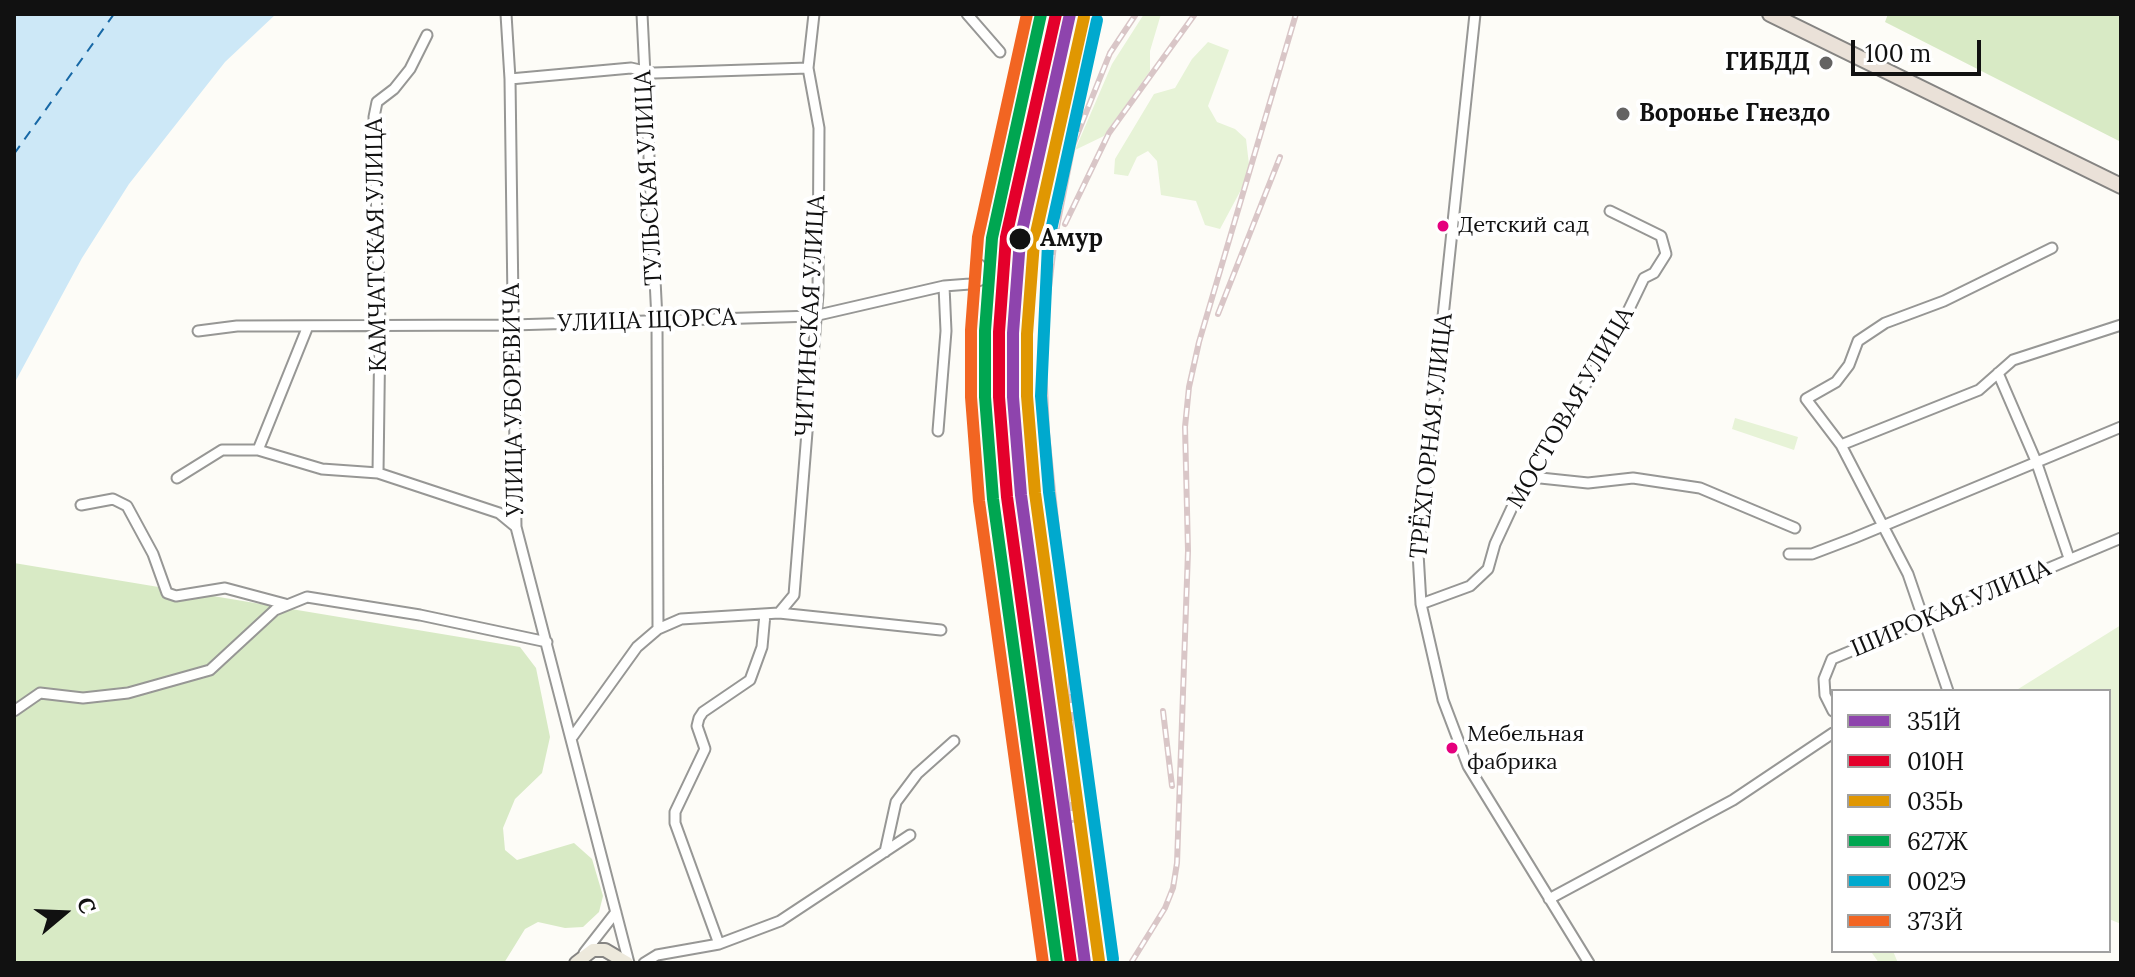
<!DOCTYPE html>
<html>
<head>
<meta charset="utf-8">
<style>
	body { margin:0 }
	#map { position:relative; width:2135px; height:977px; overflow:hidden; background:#fdfcf7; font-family:Lora,serif }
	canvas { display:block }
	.frame { position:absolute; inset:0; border:16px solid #111; pointer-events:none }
	.legend { position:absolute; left:1831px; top:689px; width:280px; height:264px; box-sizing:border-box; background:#fff; border:2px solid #a0a0a0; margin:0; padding:10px 14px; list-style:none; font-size:24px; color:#111 }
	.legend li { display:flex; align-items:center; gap:16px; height:40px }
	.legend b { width:40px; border:2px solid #a0a0a0 }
	.north { position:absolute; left:24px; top:873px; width:80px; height:80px; -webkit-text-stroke:6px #fff; paint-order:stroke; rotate:71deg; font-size:22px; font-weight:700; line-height:32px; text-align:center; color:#111 }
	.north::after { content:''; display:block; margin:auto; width:28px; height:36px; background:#111; clip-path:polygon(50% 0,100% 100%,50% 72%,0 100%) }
	.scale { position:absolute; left:1851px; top:40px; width:130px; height:36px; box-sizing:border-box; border:4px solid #111; border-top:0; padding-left:10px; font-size:24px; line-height:28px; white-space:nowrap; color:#111; -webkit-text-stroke:6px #fff; paint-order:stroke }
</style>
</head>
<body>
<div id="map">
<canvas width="2135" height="977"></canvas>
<div class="frame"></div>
<ul class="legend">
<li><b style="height:10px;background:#8e44ad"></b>351Й</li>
<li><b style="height:10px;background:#e4002b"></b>010Н</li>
<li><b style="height:10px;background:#e09702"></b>035Ь</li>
<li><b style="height:10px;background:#00a651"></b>627Ж</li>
<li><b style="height:10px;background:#00a9ce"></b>002Э</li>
<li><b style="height:10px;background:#f26522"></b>373Й</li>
</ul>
<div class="north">С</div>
<div class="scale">100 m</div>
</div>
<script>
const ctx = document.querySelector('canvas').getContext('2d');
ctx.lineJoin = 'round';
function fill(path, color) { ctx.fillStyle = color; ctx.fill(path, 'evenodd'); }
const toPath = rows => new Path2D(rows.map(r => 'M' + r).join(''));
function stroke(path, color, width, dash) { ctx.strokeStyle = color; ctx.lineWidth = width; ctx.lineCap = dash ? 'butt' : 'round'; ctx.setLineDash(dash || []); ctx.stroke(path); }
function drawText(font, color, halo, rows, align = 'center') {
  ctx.font = font + ' Lora,serif'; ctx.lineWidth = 8; ctx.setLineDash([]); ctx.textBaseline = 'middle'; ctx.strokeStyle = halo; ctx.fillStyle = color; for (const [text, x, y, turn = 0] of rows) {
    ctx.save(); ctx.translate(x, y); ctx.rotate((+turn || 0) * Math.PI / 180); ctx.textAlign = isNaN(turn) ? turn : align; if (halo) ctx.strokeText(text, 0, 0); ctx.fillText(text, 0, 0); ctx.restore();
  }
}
fill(toPath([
	[1144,14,1161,14,1150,51,1150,71,1104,136,1075,150,1112,64],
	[1208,42,1229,50,1208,106,1217,122,1235,129,1246,139,1250,173,1220,229,1205,225,1196,201,1161,195,1157,161,1148,151,1137,157,1128,176,1114,174,1115,159,1154,94,1175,88,1192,59],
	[1735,418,1798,437,1794,450,1732,429],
	[2121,625,2121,924,2109,919,2109,691,2015,691],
	[1874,951,1893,951,1898,963,1879,963,1872,953]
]), '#e7f3d7');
fill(toPath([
	[1888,14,2121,14,2121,142,1885,22],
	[14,563,520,647,536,668,550,737,542,773,515,799,503,828,505,850,517,860,574,843,592,859,603,896,599,912,583,927,565,928,538,922,525,929,504,963,14,963]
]), '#d8eac5');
fill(toPath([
	[14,14,276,14,225,62,129,184,82,258,14,384]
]), '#cde8f7');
stroke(toPath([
	[14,154,114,14]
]), '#1768a6', 2, [10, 8]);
const minor = toPath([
	[506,14,510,79,516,527,629,963],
	[642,14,657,320,658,629],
	[967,14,1000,52],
	[1475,14,1418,553,1421,604,1443,700,1468,766,1589,963],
	[510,79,631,68,654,73,808,68],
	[198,331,237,326,512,325,814,316,944,286,970,284,981,280,980,265],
	[1998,373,2036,461,2069,558],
	[938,431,946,331,944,286],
	[1841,445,1979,390,2013,360,2121,325],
	[258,450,308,326],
	[378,473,380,325,374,117,377,102,394,89,410,69,427,35],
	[1531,477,1588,483,1633,478,1700,488,1795,528],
	[177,478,222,450,258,450,322,469,378,473,499,513,516,527],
	[81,505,113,499,127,506,153,554,167,593,176,596,225,588,285,604],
	[1789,554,1812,554,1854,538,2121,427],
	[1421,604,1470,586,1488,569,1495,544,1522,486,1616,336,1644,278,1654,273,1666,254,1661,236,1610,211],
	[779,613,794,595,818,294,819,128,808,68,814,14],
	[1948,691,1908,574,1841,445,1806,399,1836,382,1849,365,1858,341,1885,323,1944,301,2052,248],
	[14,711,40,693,83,698,128,693,210,670,275,610,307,597,420,615,547,642],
	[1833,711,1825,695,1824,679,1832,659,2121,538],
	[573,736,637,647,658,629,681,619,779,613,941,630],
	[885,852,896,802,917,774,954,741],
	[1549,899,1733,800,1833,733],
	[719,944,675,823,675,812,705,749,697,726,699,718,703,712,750,680,762,647,765,614],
	[584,953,616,912],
	[644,963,657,955,719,944,780,921,910,835]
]);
const major = toPath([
	[576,963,593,950,605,950,627,963]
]);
const highway = toPath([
	[1770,14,2121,186]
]);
stroke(minor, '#979795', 13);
stroke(major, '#858482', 16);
stroke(highway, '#858482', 18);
stroke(minor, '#fffffe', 9);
stroke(major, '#ede9dc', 12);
stroke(highway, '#eae1d8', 14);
const rail = toPath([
	[1065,224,1109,133,1195,14],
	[1218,314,1280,157],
	[1163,711,1172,786],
	[1072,820,1071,663,1047,433,1044,361,1048,296,1055,237,1073,145,1110,53,1136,14],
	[1131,963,1165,908,1173,888,1177,863,1188,551,1185,427,1189,387,1199,342,1296,14]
]);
stroke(rail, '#d9c6c7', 6);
stroke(rail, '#fff', 3, [9]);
stroke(toPath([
	[1070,14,1020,240,1013,333,1013,397,1021,495,1085,963]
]), '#8e44ad', 12);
stroke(toPath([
	[1056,14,1006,237,999,332,999,397,1007,497,1071,963]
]), '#e4002b', 12);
stroke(toPath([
	[1084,17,1034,242,1027,334,1027,396,1035,493,1099,961]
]), '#e09702', 12);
stroke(toPath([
	[1041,14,992,238,985,331,985,397,993,499,1057,963]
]), '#00a651', 12);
stroke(toPath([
	[1097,20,1048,244,1041,396,1049,492,1113,959]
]), '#00a9ce', 12);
stroke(toPath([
	[1027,14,978,237,971,330,971,397,979,501,1043,963]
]), '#f26522', 12);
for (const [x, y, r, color] of [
	[1826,63,8,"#646362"],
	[1623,114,8,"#646362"],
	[1443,226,7,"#e5007d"],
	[1020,239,12,"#111"],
	[1452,748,7,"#e5007d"]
]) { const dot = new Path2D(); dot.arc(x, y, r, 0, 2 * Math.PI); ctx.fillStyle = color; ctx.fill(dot); stroke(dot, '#fff', 3); }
drawText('22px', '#111', '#fff', [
	["Детский сад",1458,226],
	["Мебельная",1467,735],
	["фабрика",1467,763]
], 'left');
drawText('bold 24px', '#111', '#fff', [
	["ГИБДД",1810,63],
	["Воронье Гнездо",1639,114,"left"]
], 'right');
drawText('24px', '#111', '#fff', [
	["ТУЛЬСКАЯ УЛИЦА",649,178,-93],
	["КАМЧАТСКАЯ УЛИЦА",377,245,-91],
	["ЧИТИНСКАЯ УЛИЦА",811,316,-87],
	["УЛИЦА ЩОРСА",647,321,-2],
	["УЛИЦА УБОРЕВИЧА",514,400,-91],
	["МОСТОВАЯ УЛИЦА",1571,408,-60],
	["ТРЁХГОРНАЯ УЛИЦА",1432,436,-84],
	["ШИРОКАЯ УЛИЦА",1951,609,-23]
]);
drawText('bold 24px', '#111', '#fff', [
	["Амур",1040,239]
], 'left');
</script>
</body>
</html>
